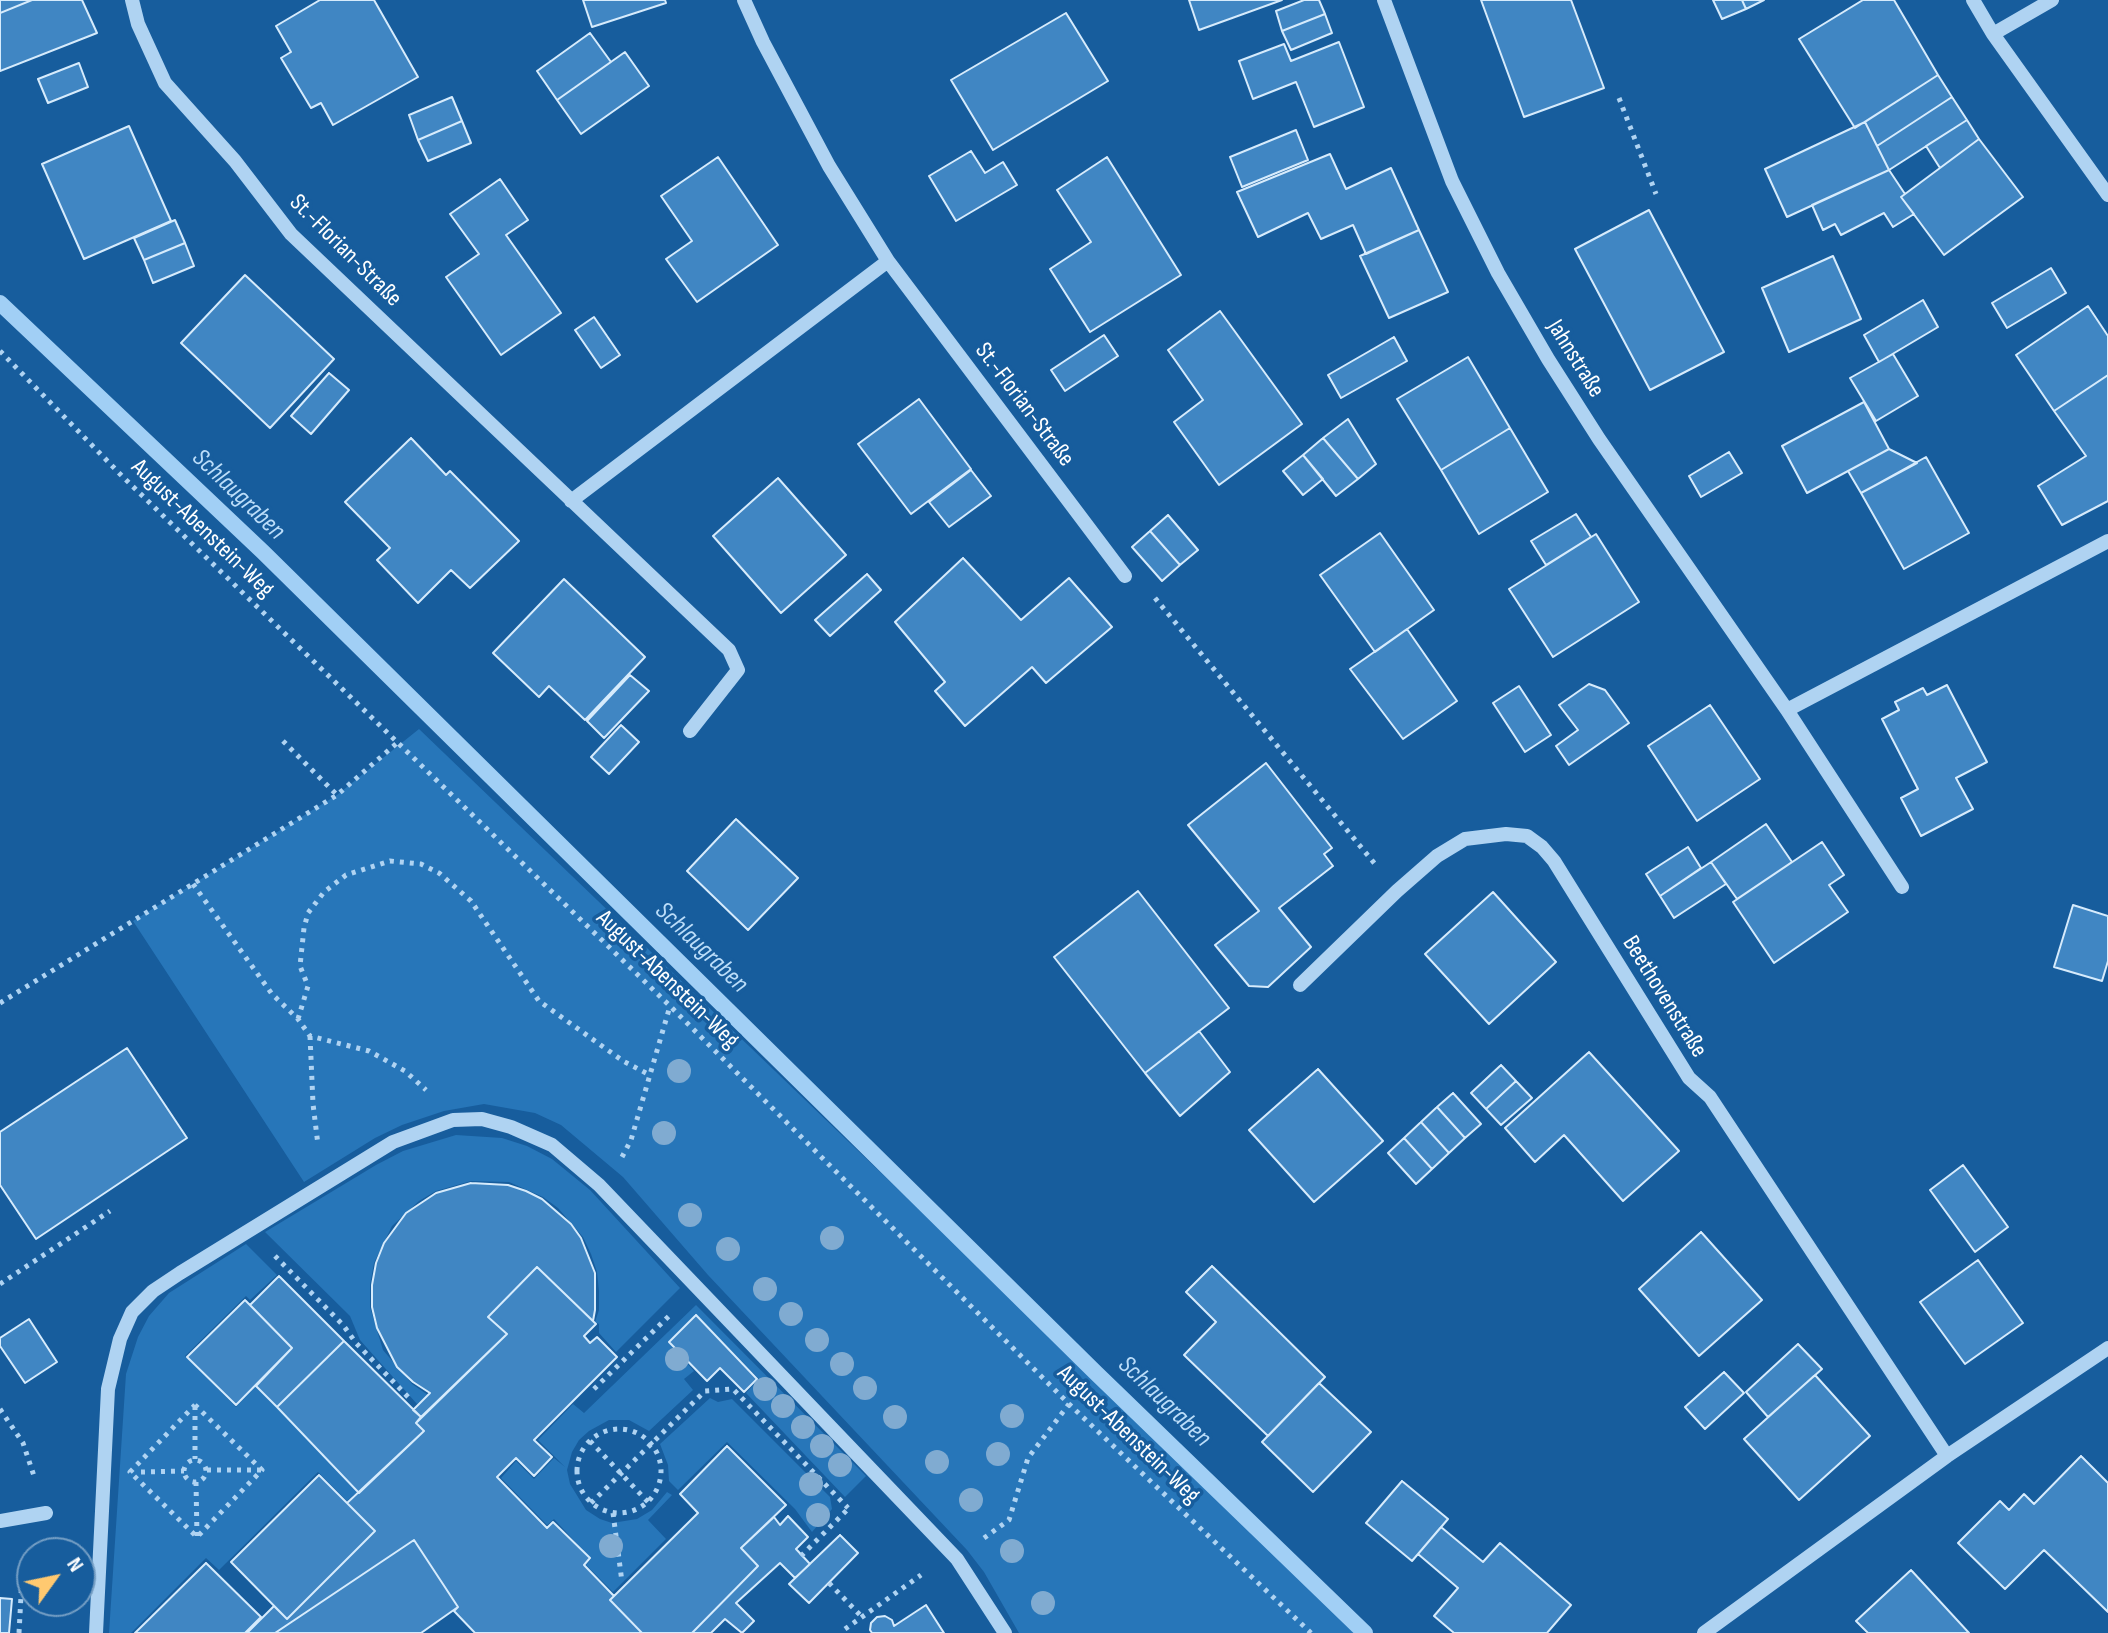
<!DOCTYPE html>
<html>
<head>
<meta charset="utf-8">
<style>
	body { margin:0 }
	#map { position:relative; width:2108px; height:1633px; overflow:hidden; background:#175d9d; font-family:"Sofia Sans Condensed",sans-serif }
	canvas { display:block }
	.north { position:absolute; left:16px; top:1537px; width:80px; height:80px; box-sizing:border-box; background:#175d9d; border:2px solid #749ec4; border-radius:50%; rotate:57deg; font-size:22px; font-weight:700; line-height:32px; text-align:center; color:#fff }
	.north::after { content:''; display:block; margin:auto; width:28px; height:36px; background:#ffc970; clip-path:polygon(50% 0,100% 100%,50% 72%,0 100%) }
</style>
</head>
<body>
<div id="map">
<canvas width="2108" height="1633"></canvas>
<div class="north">N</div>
</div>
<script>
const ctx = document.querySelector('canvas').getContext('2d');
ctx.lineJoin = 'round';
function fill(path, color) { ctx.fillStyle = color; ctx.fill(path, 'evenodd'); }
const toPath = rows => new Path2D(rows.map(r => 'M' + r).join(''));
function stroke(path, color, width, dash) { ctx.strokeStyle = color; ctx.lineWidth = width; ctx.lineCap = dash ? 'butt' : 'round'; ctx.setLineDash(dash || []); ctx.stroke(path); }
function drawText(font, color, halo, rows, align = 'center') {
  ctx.font = font + ' "Sofia Sans Condensed",sans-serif'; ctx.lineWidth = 7; ctx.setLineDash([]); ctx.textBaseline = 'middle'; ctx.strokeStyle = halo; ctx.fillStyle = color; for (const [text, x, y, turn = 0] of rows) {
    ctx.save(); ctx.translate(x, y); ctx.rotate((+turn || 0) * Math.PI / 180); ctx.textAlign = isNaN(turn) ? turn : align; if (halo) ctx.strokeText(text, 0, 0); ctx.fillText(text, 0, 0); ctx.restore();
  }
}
fill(toPath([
	[419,729,1360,1633,1019,1633,984,1572,967,1550,708,1275,623,1177,561,1125,535,1113,484,1104,444,1111,402,1125,375,1138,304,1182,133,921,337,795],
	[456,1135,502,1138,527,1146,552,1159,590,1190,680,1288,616,1352,599,1333,599,1324,595,1322,599,1310,599,1291,597,1272,591,1254,583,1237,558,1208,543,1197,509,1182,471,1181,436,1191,419,1201,392,1226,374,1263,370,1285,370,1307,383,1350,412,1384,428,1395,417,1404,360,1340,350,1316,265,1232,376,1165,403,1151],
	[246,1244,277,1275,250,1300,246,1296,185,1356,236,1407,256,1386,357,1492,347,1501,318,1472,219,1570,206,1558,131,1633,109,1633,126,1374,138,1337,149,1316,169,1293],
	[696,1305,866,1476,845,1497,746,1393,759,1379,696,1314,668,1342,694,1371,684,1379,693,1390,649,1431,629,1420,609,1420,589,1431,579,1440,572,1452,567,1470,570,1484,586,1510,600,1519,612,1523,637,1519,652,1510,667,1492,672,1495,648,1520,666,1539,613,1592,586,1565,591,1559,554,1519,547,1525,501,1478,516,1461,534,1479,554,1458,565,1467,538,1440,573,1404,584,1413],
	[710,1398,718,1402,732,1399,830,1497,832,1509,812,1532,795,1509,727,1442,678,1490,669,1481,668,1465,660,1444]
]), '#2776b9');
stroke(toPath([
	[0,303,263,552,1096,1373,1365,1633]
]), '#a1cff5', 16);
const building = toPath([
	[0,0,32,0,0,13,0,0],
	[32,0,82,0,97,33,0,71,0,13,32,0],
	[320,0,374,0,418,77,333,125,321,103,311,108,281,58,291,52,276,26,320,0],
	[583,0,665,0,666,3,592,27,583,0],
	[1189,0,1282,0,1199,30,1189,0],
	[1304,0,1319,0,1325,14,1282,31,1276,11,1304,0],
	[1481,0,1571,0,1604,88,1524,117,1481,0],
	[1713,0,1742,0,1746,9,1722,19,1713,0],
	[1742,0,1764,0,1746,9,1742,0],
	[1863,0,1894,0,1938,75,1855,128,1799,39,1863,0],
	[1066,13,1108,81,993,150,951,80,1066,13],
	[1325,14,1332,33,1291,50,1282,31,1325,14],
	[590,33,611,62,557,100,537,71,590,33],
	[1339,42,1364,107,1314,127,1296,82,1253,99,1239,61,1284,44,1291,61,1339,42],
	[625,52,649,86,581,134,557,100,625,52],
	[79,63,88,87,48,103,38,79,79,63],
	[1938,75,1952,97,1877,146,1865,122,1938,75],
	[452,97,462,121,418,140,409,115,452,97],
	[1952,97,1967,120,1889,170,1877,146,1952,97],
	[1967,120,1979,139,1940,168,1926,146,1967,120],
	[462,121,471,143,428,161,418,140,462,121],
	[1865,122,1889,170,1787,217,1765,169,1865,122],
	[129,126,171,221,84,259,42,164,129,126],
	[1296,130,1308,160,1242,187,1230,157,1296,130],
	[1979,139,2023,197,1944,255,1901,197,1979,139],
	[971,151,985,173,1003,162,1017,185,956,221,929,176,971,151],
	[1330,154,1346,189,1391,168,1419,230,1366,254,1353,225,1321,239,1308,213,1258,237,1237,192,1330,154],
	[718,157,778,245,697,302,666,259,692,241,661,196,718,157],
	[1107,157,1181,275,1090,332,1050,269,1091,242,1057,190,1107,157],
	[1889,170,1905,194,1901,197,1914,214,1893,227,1884,213,1841,235,1835,224,1823,230,1812,205,1889,170],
	[500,179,528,220,506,235,561,313,501,355,446,277,479,254,450,214,500,179],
	[1649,210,1724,352,1650,390,1575,249,1649,210],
	[175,220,185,243,144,260,134,238,175,220],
	[1419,230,1448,292,1389,318,1360,256,1419,230],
	[185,243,194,266,153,283,144,260,185,243],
	[1833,256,1861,319,1789,352,1762,288,1833,256],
	[2051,268,2066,293,2007,328,1992,303,2051,268],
	[245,275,334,359,270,428,181,343,245,275],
	[1923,300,1938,327,1879,362,1864,335,1923,300],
	[2088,306,2108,336,2108,375,2054,411,2016,355,2088,306],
	[1220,311,1302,424,1219,485,1174,422,1203,400,1168,350,1220,311],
	[594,317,620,355,601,368,575,330,594,317],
	[1104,335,1118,356,1065,391,1051,370,1104,335],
	[1394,337,1407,361,1341,398,1328,375,1394,337],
	[1893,354,1918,396,1876,421,1850,378,1893,354],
	[1468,357,1510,428,1441,470,1397,399,1468,357],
	[329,373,349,390,311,434,291,416,329,373],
	[2108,375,2108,501,2062,525,2038,486,2086,456,2054,411,2108,375],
	[919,399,971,469,911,514,858,444,919,399],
	[1864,402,1889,449,1807,493,1782,446,1864,402],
	[1348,419,1376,464,1358,479,1323,438,1348,419],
	[1510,428,1548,492,1479,534,1441,470,1510,428],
	[411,438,446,475,450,471,519,541,470,588,451,570,418,603,377,560,390,548,345,502,411,438],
	[1323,438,1358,479,1336,496,1303,455,1323,438],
	[1889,449,1917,463,1861,493,1848,471,1889,449],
	[1729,452,1742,473,1701,497,1689,476,1729,452],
	[1303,455,1323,479,1303,495,1283,471,1303,455],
	[1926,457,1969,533,1904,569,1861,493,1926,457],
	[971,470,991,496,949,527,929,502,971,470],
	[778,478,846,555,781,613,713,536,778,478],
	[1576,514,1591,537,1546,565,1531,541,1576,514],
	[1168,515,1198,550,1180,565,1150,531,1168,515],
	[1150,531,1180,565,1162,581,1132,547,1150,531],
	[1380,533,1434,610,1375,652,1320,575,1380,533],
	[1596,534,1639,602,1553,657,1509,589,1596,534],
	[963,558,1021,620,1069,578,1112,627,1046,683,1032,667,965,726,935,691,945,682,895,622,963,558],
	[867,574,881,590,830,636,815,620,867,574],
	[564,579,645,657,585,720,549,686,539,697,493,653,564,579],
	[1407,629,1457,701,1403,739,1350,669,1407,629],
	[630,675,649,691,604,738,587,721,630,675],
	[1589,684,1605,690,1629,723,1569,765,1556,746,1578,730,1559,705,1589,684],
	[1947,685,1987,762,1956,778,1973,809,1921,836,1901,798,1918,789,1882,719,1899,710,1895,702,1923,688,1927,695,1947,685],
	[1519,686,1551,735,1525,752,1493,703,1519,686],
	[1710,705,1760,779,1697,821,1648,746,1710,705],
	[621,725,639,742,609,774,591,757,621,725],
	[1266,763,1332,848,1324,854,1333,866,1279,908,1311,947,1268,987,1249,986,1215,945,1259,911,1188,825,1266,763],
	[736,819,798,878,748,930,687,871,736,819],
	[1766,824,1792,862,1737,899,1711,862,1766,824],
	[1822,842,1844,875,1829,885,1848,912,1774,963,1733,902,1822,842],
	[1688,847,1701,868,1660,896,1646,874,1688,847],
	[1711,862,1726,884,1674,918,1660,896,1711,862],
	[1138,891,1229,1008,1145,1073,1054,957,1138,891],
	[1493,892,1556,962,1489,1024,1425,954,1493,892],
	[2073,905,2108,916,2108,961,2102,981,2054,967,2073,905],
	[1199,1031,1230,1072,1180,1116,1145,1073,1199,1031],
	[127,1048,187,1138,36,1239,0,1185,0,1132,127,1048],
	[1589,1052,1679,1151,1623,1201,1564,1135,1535,1162,1505,1128,1589,1052],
	[1501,1065,1516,1081,1486,1109,1471,1093,1501,1065],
	[1318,1069,1383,1141,1314,1202,1249,1130,1318,1069],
	[1516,1081,1532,1098,1501,1125,1486,1109,1516,1081],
	[1453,1093,1481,1124,1465,1138,1437,1107,1453,1093],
	[1437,1107,1465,1138,1449,1153,1421,1122,1437,1107],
	[1421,1122,1449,1153,1432,1169,1404,1138,1421,1122],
	[1404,1138,1432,1169,1416,1184,1388,1153,1404,1138],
	[1963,1165,2008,1227,1975,1252,1930,1190,1963,1165],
	[471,1183,508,1185,526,1191,542,1199,571,1224,581,1238,595,1273,595,1310,593,1321,537,1267,488,1317,507,1334,421,1417,413,1410,430,1393,413,1382,397,1367,377,1328,372,1307,372,1285,376,1263,384,1243,406,1213,436,1193,471,1183],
	[1701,1232,1762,1300,1699,1356,1639,1289,1701,1232],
	[1978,1260,2023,1323,1965,1364,1920,1302,1978,1260],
	[1212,1266,1325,1377,1268,1436,1184,1355,1216,1322,1186,1292,1212,1266],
	[537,1267,596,1324,584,1336,590,1343,597,1337,617,1357,534,1440,552,1457,534,1476,516,1458,497,1477,547,1528,553,1522,590,1558,584,1565,614,1596,610,1600,642,1633,475,1633,454,1611,458,1607,414,1540,275,1633,247,1633,274,1606,287,1619,375,1531,347,1503,424,1431,416,1423,507,1334,488,1317,537,1267],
	[279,1276,344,1341,277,1407,256,1386,292,1348,250,1305,279,1276],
	[245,1300,292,1348,236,1405,187,1357,245,1300],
	[696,1315,757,1379,744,1392,720,1368,707,1381,669,1342,696,1315],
	[29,1319,57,1362,25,1383,0,1346,0,1338,29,1319],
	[344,1341,421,1417,416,1423,424,1431,359,1493,277,1407,344,1341],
	[1798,1344,1822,1369,1768,1417,1746,1392,1798,1344],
	[1724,1372,1744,1393,1705,1429,1685,1407,1724,1372],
	[1815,1375,1870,1436,1799,1500,1744,1439,1815,1375],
	[1319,1383,1371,1432,1313,1492,1262,1442,1319,1383],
	[727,1446,786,1505,741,1548,758,1566,692,1633,642,1633,610,1600,698,1513,680,1494,727,1446],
	[2081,1456,2108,1483,2108,1612,2044,1550,2005,1589,1958,1543,2000,1501,2009,1510,2024,1494,2034,1504,2081,1456],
	[319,1475,375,1531,287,1619,231,1562,319,1475],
	[1402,1481,1448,1519,1412,1561,1366,1523,1402,1481],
	[788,1516,808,1537,796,1549,810,1564,795,1578,780,1563,736,1603,754,1621,742,1633,725,1619,711,1633,692,1633,758,1566,741,1548,774,1517,780,1525,788,1516],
	[1441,1527,1483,1562,1500,1543,1571,1605,1547,1633,1454,1633,1434,1616,1458,1588,1418,1554,1441,1527],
	[840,1535,858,1553,809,1603,789,1584,840,1535],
	[414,1540,458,1607,421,1633,275,1633,414,1540],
	[206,1563,261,1617,245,1633,135,1633,206,1563],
	[1911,1570,1969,1633,1868,1633,1856,1621,1911,1570],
	[0,1598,12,1599,9,1633,0,1633,0,1598],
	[926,1605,944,1633,872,1633,870,1630,871,1623,877,1617,885,1616,892,1620,894,1626,926,1605]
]);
fill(building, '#4086c3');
stroke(building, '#d6ebfc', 2);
stroke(toPath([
	[1619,98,1656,194],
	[0,351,122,476,670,1006,1069,1404,1311,1633],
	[1155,598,1375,864],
	[283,741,337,795],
	[193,884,272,994,298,1019,310,1036,369,1051,405,1071,426,1090],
	[0,1003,337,795,397,743],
	[298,1019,308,986,300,966,304,928,308,913,324,892,346,875,390,861,421,864,439,873,471,901,539,1001,623,1061,648,1074],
	[310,1036,313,1104,318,1145],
	[622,1157,631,1140,670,1006],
	[275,1256,343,1325,356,1343,410,1399],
	[0,1284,110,1211],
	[594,1389,671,1314],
	[195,1405,262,1470,197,1537,130,1472,195,1405],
	[195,1406,195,1459],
	[0,1409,23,1443,35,1479],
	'577 1471a42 42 0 1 1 84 0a42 42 0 1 1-84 0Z',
	[590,1441,648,1502],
	'184 1471a11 11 0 1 1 22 0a11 11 0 1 1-22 0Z',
	[207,1470,261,1470],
	[141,1472,184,1471],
	[196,1482,197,1537],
	[591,1503,705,1391,733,1389,848,1508],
	[613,1513,622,1582],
	[984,1538,1009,1520,1028,1458,1069,1404],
	[801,1556,850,1507],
	[829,1583,862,1617],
	[845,1629,921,1575],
	[19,1633,22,1577,32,1552]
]), '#afd3f2', 5, [4, 6]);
stroke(toPath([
	[132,0,138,24,165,83,235,161,291,234,729,650,738,670,690,731],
	[744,0,763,42,829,166,888,261,1125,576],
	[1384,0,1452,181,1498,273,1548,359,1599,439,1787,710,1902,887],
	[1973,0,1993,34,2108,195],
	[1993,34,2052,0],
	[571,501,888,261],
	[1787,710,2108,541],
	[1300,985,1397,891,1437,856,1465,839,1506,834,1527,836,1542,847,1554,861,1689,1078,1710,1097,1947,1456],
	[0,1521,46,1513],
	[96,1633,108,1389,120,1339,132,1312,153,1291,180,1273,393,1142,453,1120,482,1119,511,1127,552,1145,599,1185,957,1559,1005,1633],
	[1704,1633,1947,1456,2108,1348]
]), '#afd3f2', 14);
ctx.fillStyle = '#80abd1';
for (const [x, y] of [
	[679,1071],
	[664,1133],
	[690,1215],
	[832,1238],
	[728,1249],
	[765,1289],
	[791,1314],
	[817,1340],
	[677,1359],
	[842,1364],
	[865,1388],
	[765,1389],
	[783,1406],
	[1012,1416],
	[895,1417],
	[803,1427],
	[822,1446],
	[998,1454],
	[937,1462],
	[840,1465],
	[811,1484],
	[971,1500],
	[818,1515],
	[611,1546],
	[1012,1551],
	[1043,1603]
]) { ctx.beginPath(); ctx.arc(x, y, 12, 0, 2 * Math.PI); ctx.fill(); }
drawText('24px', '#fff', '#175d9d', [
	["St.-Florian-Straße",345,251,45],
	["Jahnstraße",1575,359,58],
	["St.-Florian-Straße",1024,405,53],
	["August-Abenstein-Weg",202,529,44],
	["August-Abenstein-Weg",667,980,44],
	["Beethovenstraße",1664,997,58],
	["August-Abenstein-Weg",1128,1435,44]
]);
drawText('italic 26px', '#bbddf9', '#175d9d', [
	["Schlaugraben",238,495,44],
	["Schlaugraben",701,948,44],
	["Schlaugraben",1164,1402,44]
]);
</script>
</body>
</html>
